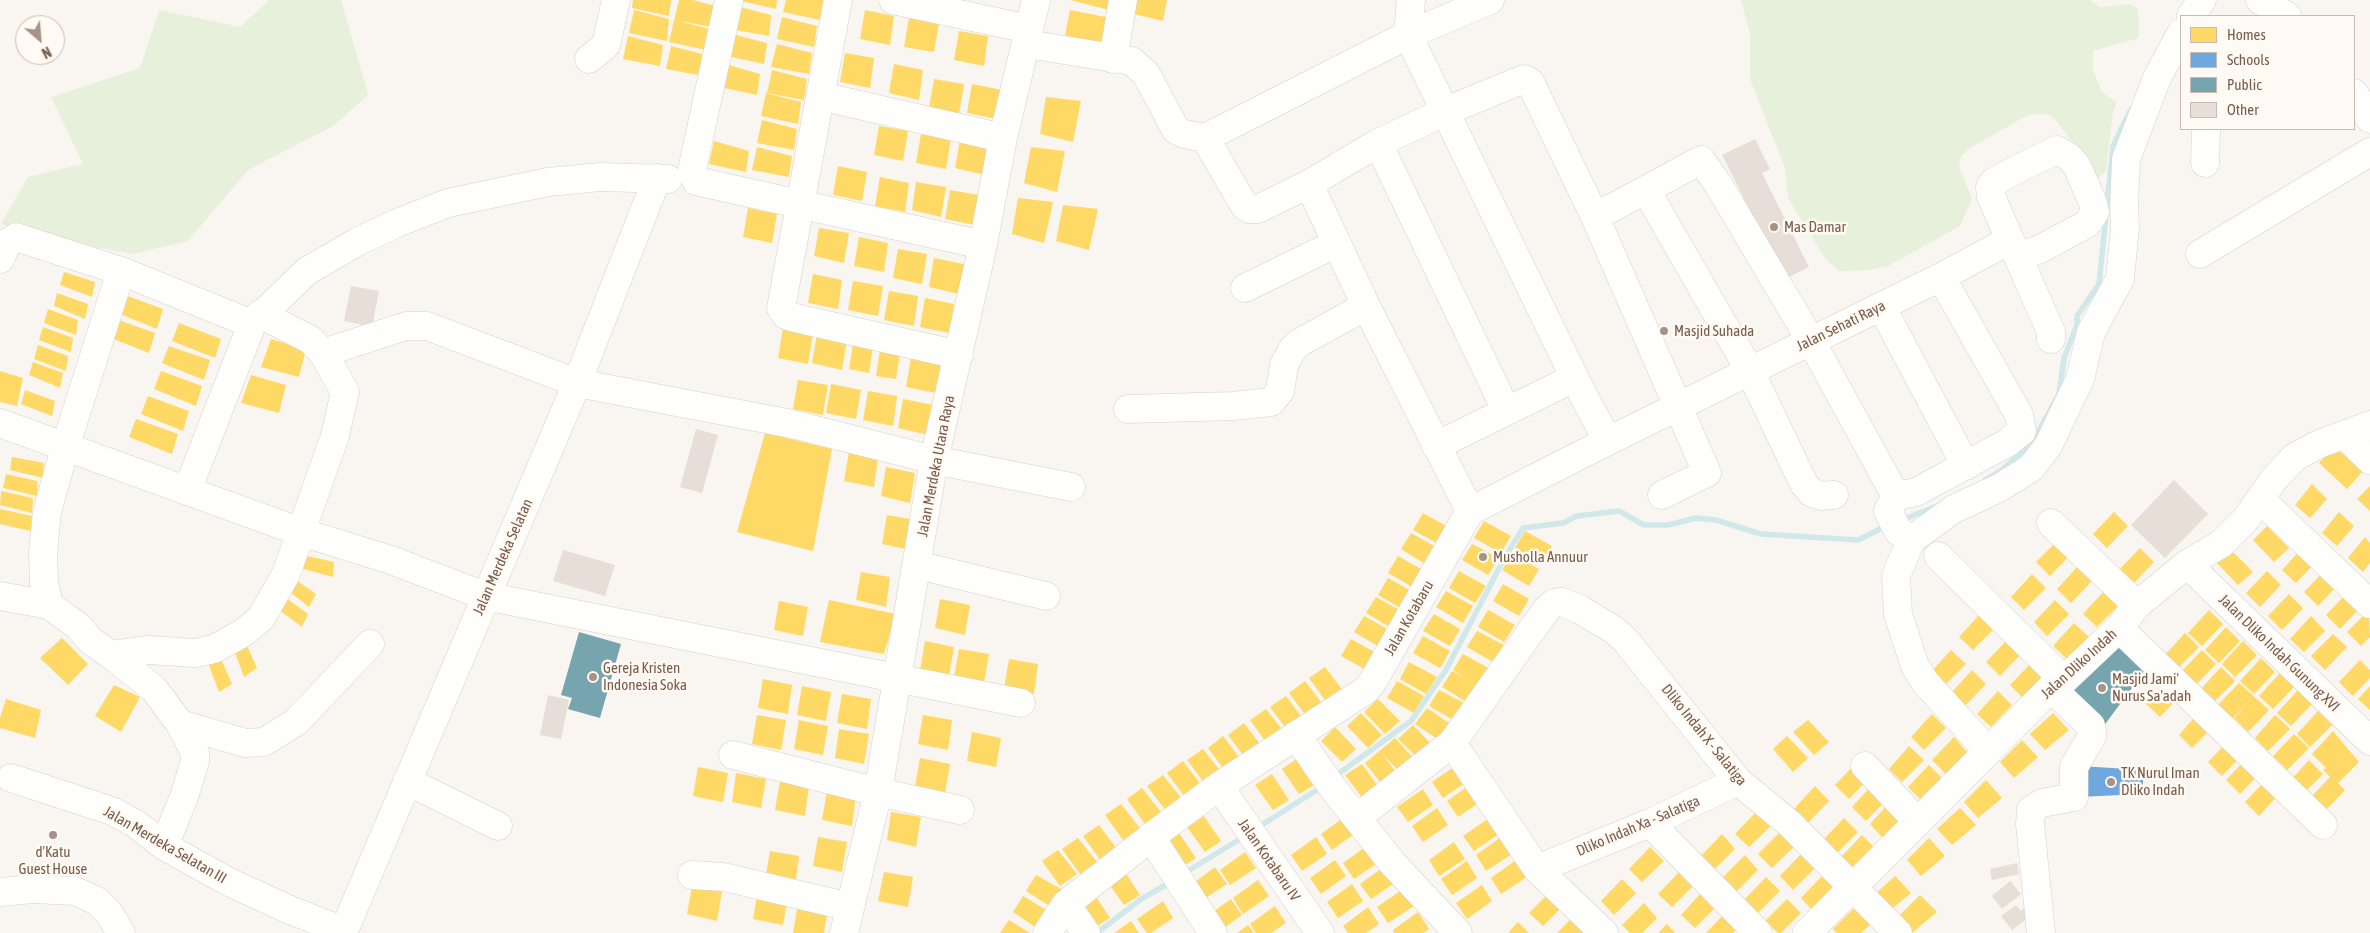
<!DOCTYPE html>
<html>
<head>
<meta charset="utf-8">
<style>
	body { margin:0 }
	#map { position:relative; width:2370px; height:933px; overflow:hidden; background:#f9f5f0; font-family:"Asap Condensed",sans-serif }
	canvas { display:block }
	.legend { position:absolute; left:2180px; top:15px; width:175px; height:115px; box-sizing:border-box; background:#fffaf3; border:1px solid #cabbb1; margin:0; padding:6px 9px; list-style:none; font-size:15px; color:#7a5c4d }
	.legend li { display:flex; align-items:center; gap:10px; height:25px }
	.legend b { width:25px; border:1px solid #cabbb1 }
	.north { position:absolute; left:15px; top:15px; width:50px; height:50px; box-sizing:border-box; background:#fffaf3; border:1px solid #cabbb1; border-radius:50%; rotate:153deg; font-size:14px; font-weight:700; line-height:20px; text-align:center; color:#7a5c4d }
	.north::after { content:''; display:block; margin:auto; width:18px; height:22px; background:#a69286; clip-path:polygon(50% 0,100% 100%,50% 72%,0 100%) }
</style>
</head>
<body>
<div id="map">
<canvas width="2370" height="933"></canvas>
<ul class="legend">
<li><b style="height:14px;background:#ffd966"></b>Homes</li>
<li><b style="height:14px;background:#6fa8dc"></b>Schools</li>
<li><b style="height:14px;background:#76a5af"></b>Public</li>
<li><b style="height:14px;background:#e6ded7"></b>Other</li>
</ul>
<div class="north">N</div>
</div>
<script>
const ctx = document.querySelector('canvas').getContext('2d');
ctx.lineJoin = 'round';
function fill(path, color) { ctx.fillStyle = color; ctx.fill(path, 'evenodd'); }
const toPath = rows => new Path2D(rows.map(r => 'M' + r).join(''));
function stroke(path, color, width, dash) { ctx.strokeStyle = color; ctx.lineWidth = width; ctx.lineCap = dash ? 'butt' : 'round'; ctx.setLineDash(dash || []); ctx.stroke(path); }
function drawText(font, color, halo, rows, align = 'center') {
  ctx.font = font + ' "Asap Condensed",sans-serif'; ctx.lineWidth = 5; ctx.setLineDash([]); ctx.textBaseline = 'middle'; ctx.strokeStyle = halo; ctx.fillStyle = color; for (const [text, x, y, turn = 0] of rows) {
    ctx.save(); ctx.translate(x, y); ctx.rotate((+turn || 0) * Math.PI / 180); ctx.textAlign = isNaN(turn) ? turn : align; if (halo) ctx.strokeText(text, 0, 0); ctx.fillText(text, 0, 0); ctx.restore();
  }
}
fill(toPath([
	[269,0,341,0,368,95,333,126,248,170,188,241,132,254,50,238,1,224,28,177,83,164,51,97,140,68,159,10,240,27],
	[1741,0,2089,0,2100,7,2130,4,2138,9,2139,38,2093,51,2093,71,2102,92,2117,103,2113,111,2106,170,2099,178,2055,119,2047,114,2028,115,1968,149,1961,157,1959,166,1972,199,1960,226,1888,266,1869,270,1839,271,1825,258,1788,198,1785,168,1750,79,1750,34]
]), '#e7f0db');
fill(toPath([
	[633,0,671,0,669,16,632,8],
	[679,0,693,0,715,6,712,27,679,21,709,29,706,50,669,42],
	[737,0,777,0,776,9],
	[786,0,823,0,820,20,783,12],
	[1070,0,1115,0,1113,11],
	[1132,0,1167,0,1163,21,1130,13],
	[736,6,771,15,769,36,731,29],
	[634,10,669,19,667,41,629,33],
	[865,10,894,16,890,45,860,39],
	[1070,10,1116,19,1110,44,1065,36],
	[782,17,817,26,814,47,777,39],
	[909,18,939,23,934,52,904,47],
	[959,31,988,36,984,66,954,60],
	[732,34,767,43,764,64,727,56],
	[628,36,663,45,660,66,623,59],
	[777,44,812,53,809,74,771,67],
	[671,46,706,55,704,76,666,69],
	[845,53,874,58,870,88,840,82],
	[725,64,760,74,757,95,720,87],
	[894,64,923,70,919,100,889,93],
	[772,70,807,79,804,100,767,93],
	[934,79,964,84,959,114,929,108],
	[972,84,1002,90,997,119,967,113],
	[766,93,801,102,798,124,761,116],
	[1046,97,1081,101,1073,142,1040,134],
	[762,120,797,129,794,150,757,143],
	[879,126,908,131,903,161,874,155],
	[921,134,951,139,946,169,916,163],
	[960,140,990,145,985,175,955,168],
	[714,141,749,151,746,172,709,164],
	[757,147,792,156,789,177,752,170],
	[1031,147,1065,151,1057,192,1024,183],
	[838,166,867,172,862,201,833,195],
	[880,177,909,183,905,212,875,206],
	[916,182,946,187,941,217,912,210],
	[950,190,979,195,975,225,945,219],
	[1018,198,1053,202,1044,243,1012,234],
	[1063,205,1098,209,1089,250,1056,241],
	[748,208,777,214,772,243,743,237],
	[819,228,849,233,844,263,814,256],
	[859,237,888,243,884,272,854,266],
	[898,249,927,254,922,284,893,278],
	[934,258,964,264,959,294,929,287],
	[64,272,95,282,92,297,60,285],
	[813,274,842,280,838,309,808,303],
	[853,281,883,286,878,316,848,310],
	[889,291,918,296,914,326,884,320],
	[57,293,88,304,85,319,54,306],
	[122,294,163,309,157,329,115,312],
	[925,298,954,304,949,333,920,327],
	[48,309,78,320,76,335,44,323],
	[113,318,155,333,149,353,106,336],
	[179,323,221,339,215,358,172,341],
	[43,327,73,338,71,352,39,340],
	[783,328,813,334,808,364,778,358],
	[817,334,847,340,842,370,812,363],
	[271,339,306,349,299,377,261,367],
	[853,344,873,347,869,373,849,369],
	[38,345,68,356,66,371,34,359],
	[169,346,210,360,204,380,162,363],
	[880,350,900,353,896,379,876,376],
	[911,358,941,363,936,393,906,387],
	[33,362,63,373,60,388,29,375],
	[0,371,23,378,17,406,0,402],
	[161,371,202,386,196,406,154,389],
	[251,375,286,385,279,413,241,403],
	[798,380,828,385,823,415,793,409],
	[831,384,861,390,856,419,826,413],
	[25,390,55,401,52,416,21,404],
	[868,391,897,396,893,426,863,420],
	[148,396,189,411,183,431,141,414],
	[903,399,933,405,928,435,898,428],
	[136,419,178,434,172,454,129,437],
	[765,433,832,449,813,551,737,532],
	[2336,445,2363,471,2347,489,2319,463],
	[849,452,878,458,874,487,844,481],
	[12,457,44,463,43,478,10,470],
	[886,467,915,473,910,503,881,496],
	[6,474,37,481,37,496,3,488],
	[2312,484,2327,499,2310,518,2295,505],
	[2370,486,2370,511,2357,499],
	[1,491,33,498,32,513,0,505],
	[0,509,32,516,31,531,0,524],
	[2114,512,2128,526,2107,548,2093,534],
	[2339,512,2354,526,2337,546,2322,533],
	[1423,513,1450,528,1440,545,1413,530],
	[887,515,916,520,911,550,882,544],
	[1484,521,1511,536,1501,553,1474,538],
	[2267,526,2289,548,2274,562,2253,540],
	[1525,531,1552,546,1541,563,1515,548],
	[1411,533,1438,548,1427,565,1401,549],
	[2365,537,2370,543,2370,563,2363,572,2348,558],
	[2058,540,2071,554,2050,576,2036,562],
	[1472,544,1499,558,1488,575,1462,560],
	[2303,547,2317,561,2296,583,2282,570],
	[2140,548,2154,562,2133,584,2119,570],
	[2231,550,2253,572,2238,585,2217,563],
	[1512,554,1539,569,1529,586,1502,570],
	[303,555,334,562,333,577,300,568],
	[1398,556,1425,571,1414,588,1388,573],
	[2078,566,2092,581,2071,603,2057,589],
	[2325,570,2339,584,2318,606,2304,592],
	[1459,571,1486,586,1475,603,1449,588],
	[2267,571,2281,585,2260,607,2246,593],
	[861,572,890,577,886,607,856,600],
	[2032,574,2046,588,2024,610,2011,597],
	[289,575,316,594,309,607,282,586],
	[1388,578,1415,593,1404,610,1378,595],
	[1503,584,1529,599,1519,616,1493,601],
	[1446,591,1473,606,1463,623,1436,607],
	[2104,591,2119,605,2097,627,2083,614],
	[2347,593,2361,607,2340,629,2326,615],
	[2289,594,2303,608,2282,630,2268,616],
	[282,595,308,614,302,627,275,607],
	[1376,597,1403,612,1393,629,1366,613],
	[940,599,970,605,965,635,935,628],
	[829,600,896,614,884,654,820,642],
	[2055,600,2069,614,2047,636,2034,622],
	[779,601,808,607,803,636,774,630],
	[1488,610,1515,625,1504,642,1478,627],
	[2209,610,2223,624,2202,646,2188,633],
	[2369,610,2370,637,2361,646,2347,632],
	[1434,614,1460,629,1450,646,1423,631],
	[1980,614,1995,628,1973,650,1959,637],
	[1364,616,1391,631,1381,648,1354,632],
	[2311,616,2325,631,2304,652,2290,639],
	[2074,623,2089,637,2067,659,2053,646],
	[2226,627,2240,641,2219,663,2205,650],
	[1477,631,1504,645,1493,662,1467,647],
	[2185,633,2199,647,2177,669,2164,656],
	[2333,634,2347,647,2325,670,2311,656],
	[1423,636,1450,651,1440,668,1413,653],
	[62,638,88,664,68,685,40,658],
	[244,639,257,668,244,677,232,645],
	[1351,639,1378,654,1368,671,1341,656],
	[2007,640,2021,654,2000,676,1986,662],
	[925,641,954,647,949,676,920,670],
	[2243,641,2257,655,2235,677,2222,664],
	[959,649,989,654,984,683,954,677],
	[1951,650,1966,664,1944,686,1930,673],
	[2202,650,2216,664,2195,686,2181,672],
	[219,654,232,684,219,692,207,660],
	[1463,654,1490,669,1468,703,1442,687,1452,671,1464,678,1453,670],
	[2261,658,2275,672,2254,694,2240,681],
	[1009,659,1038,664,1034,694,1004,688],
	[2360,660,2370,670,2370,678,2353,696,2339,682],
	[1409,662,1437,677,1426,694,1400,679],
	[2031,663,2046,677,2024,699,2010,685],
	[1325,667,1344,692,1327,703,1309,678],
	[2221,667,2235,681,2213,703,2200,690],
	[1972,670,1986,684,1965,706,1951,693],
	[2280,673,2294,687,2273,709,2259,696],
	[763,679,792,685,788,714,758,708],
	[1305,681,1324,706,1307,717,1289,693],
	[1397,681,1424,696,1414,713,1387,698],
	[2167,681,2181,695,2160,717,2146,704],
	[2239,683,2269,710,2248,732,2234,718,2252,698,2232,719,2218,705],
	[114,685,140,697,121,732,95,716],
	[802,686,831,692,826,721,797,715],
	[2370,686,2370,710,2358,699],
	[1439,690,1466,704,1455,721,1429,706],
	[2298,690,2312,704,2291,726,2277,713],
	[1998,691,2012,705,1991,727,1977,714],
	[842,694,871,699,867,729,837,723],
	[1286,696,1304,720,1288,731,1270,707],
	[6,699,41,710,35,738,0,728,0,718],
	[1378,699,1400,721,1385,734,1364,712],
	[1427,708,1452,725,1440,741,1415,724],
	[1266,709,1285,733,1268,745,1250,720],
	[2318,711,2332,725,2310,747,2297,734],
	[2199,712,2214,726,2192,748,2179,735],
	[1361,713,1382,735,1368,748,1347,726],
	[2053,713,2069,730,2045,750,2030,734],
	[1932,714,1946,728,1924,750,1911,737],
	[757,715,786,720,781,750,752,744],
	[923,715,952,720,948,750,918,744],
	[2275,715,2290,729,2268,751,2255,738],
	[799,720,828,726,823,755,794,749],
	[1808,720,1829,742,1814,755,1793,732],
	[1244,723,1263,748,1246,759,1228,735],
	[1413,725,1434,747,1420,760,1398,739],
	[1335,727,1356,749,1342,762,1321,741],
	[839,729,869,734,864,764,835,758],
	[2333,731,2359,762,2338,783,2345,790,2324,812,2310,798,2330,777,2323,770,2326,768,2312,754],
	[972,732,1001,738,996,767,967,761],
	[2294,734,2309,748,2287,770,2273,756],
	[1223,736,1242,761,1226,772,1208,748],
	[1787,736,1808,758,1793,772,1773,749],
	[1954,737,1967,752,1946,774,1932,760],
	[1395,738,1416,761,1402,774,1382,754,1399,776,1384,787,1365,763],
	[2022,740,2038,757,2014,778,2000,762],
	[2229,740,2243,754,2222,776,2208,762],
	[1909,746,1924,760,1902,782,1889,769],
	[1203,749,1222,773,1205,784,1187,760],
	[920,758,950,764,945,793,915,787],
	[1298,758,1316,784,1299,794,1282,769],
	[2247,758,2261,772,2240,794,2226,780],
	[2309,760,2323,774,2301,796,2288,783],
	[1183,761,1202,786,1185,797,1167,773],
	[1856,763,1870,777,1849,799,1835,785],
	[1362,764,1380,789,1364,800,1345,775],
	[1458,764,1468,781,1443,798,1432,782],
	[1929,765,1943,779,1922,801,1908,787],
	[698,767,728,773,723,802,693,796],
	[736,773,766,779,761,808,732,802],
	[1272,774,1289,800,1273,810,1255,785],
	[1163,775,1182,799,1166,811,1147,786],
	[1986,780,2002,798,1978,818,1964,802],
	[2266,780,2280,793,2259,816,2245,802],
	[780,781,809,786,805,816,775,810],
	[1472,783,1483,800,1458,817,1447,801],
	[1873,784,1887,799,1866,821,1852,807],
	[1815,786,1829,801,1808,823,1794,809],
	[1142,788,1161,812,1145,824,1127,799],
	[1423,789,1433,805,1408,822,1397,807],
	[827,791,856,797,852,826,822,820],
	[1891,801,1905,816,1883,838,1870,824],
	[1121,804,1140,828,1123,840,1105,815],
	[1437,808,1448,825,1423,842,1412,826],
	[1960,808,1976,825,1952,845,1937,829],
	[1757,811,1771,826,1749,847,1735,834],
	[891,812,921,817,916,847,887,840],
	[1204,816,1221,841,1205,852,1187,827],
	[1346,816,1357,832,1332,850,1321,834],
	[1489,818,1499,834,1474,851,1463,836],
	[1844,818,1858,832,1836,854,1823,840],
	[1099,825,1117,849,1101,861,1083,836],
	[1780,832,1794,847,1772,868,1758,854],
	[1179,833,1196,858,1180,868,1163,843],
	[1722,834,1735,849,1714,870,1700,857],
	[1862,835,1876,849,1855,871,1841,857],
	[818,837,847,842,842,872,813,866],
	[1316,837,1327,854,1302,871,1291,855],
	[1501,837,1512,854,1486,871,1476,855],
	[1078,838,1097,862,1080,874,1062,849],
	[1929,838,1945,856,1921,876,1907,860],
	[1454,842,1465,859,1439,876,1429,860],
	[1368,845,1379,862,1354,879,1343,863],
	[1650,847,1664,861,1642,882,1629,869],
	[1058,850,1077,874,1060,886,1042,861],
	[770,851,799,856,795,886,765,880],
	[1245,852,1256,868,1230,885,1220,870],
	[1801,854,1815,868,1793,890,1780,876],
	[1745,855,1758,870,1737,891,1723,877],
	[1335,860,1346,876,1321,894,1310,878],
	[1516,860,1527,877,1501,894,1491,878],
	[1467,861,1477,878,1452,895,1441,879],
	[1385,866,1396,882,1371,899,1360,884],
	[1215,867,1227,884,1201,901,1191,885],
	[1123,869,1140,895,1124,905,1106,880],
	[1680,871,1693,886,1672,907,1658,894],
	[884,872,913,877,908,907,878,901],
	[1036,875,1063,890,1051,907,1026,891],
	[1822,876,1836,890,1814,912,1801,898],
	[1895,876,1911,893,1887,913,1872,897],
	[1766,877,1780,891,1758,913,1745,899],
	[1622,879,1636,893,1614,915,1601,901],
	[1258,880,1269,896,1243,914,1233,898],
	[1352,884,1363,901,1338,918,1327,902],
	[1482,885,1492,901,1467,919,1456,903],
	[692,886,722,891,717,921,687,914],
	[1403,889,1414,906,1388,923,1377,907],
	[758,890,788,896,783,925,753,919],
	[1551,891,1564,905,1543,926,1529,913],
	[1093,892,1110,918,1094,928,1076,903],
	[1702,892,1716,907,1695,928,1681,915],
	[1920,895,1937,912,1912,933,1898,917],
	[1023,896,1050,912,1038,929,1013,912],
	[1231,899,1242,915,1217,933,1206,917],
	[1787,899,1801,913,1781,933,1778,933,1765,921],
	[1163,901,1173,918,1151,933,1147,933,1137,919],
	[1644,903,1657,918,1642,933,1630,933,1622,925],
	[1275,906,1286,923,1271,933,1256,933,1250,924],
	[1368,907,1379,924,1366,933,1348,933,1343,926],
	[1855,907,1871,924,1861,933,1837,933,1833,929],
	[797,909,827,915,824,933,793,933],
	[1418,912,1429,929,1423,933,1394,933,1393,930],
	[1724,914,1738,928,1733,933,1706,933],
	[1574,916,1585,933,1557,933],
	[1009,920,1030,933,1000,933],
	[1131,921,1139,933,1114,933],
	[1518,922,1529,933,1508,933],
	[1667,924,1675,933,1658,933],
	[1248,925,1254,933,1237,933]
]), '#ffd966');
fill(toPath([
	[2080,766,2144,770,2142,794,2078,797]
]), '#6fa8dc');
fill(toPath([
	[579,632,621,644,600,718,568,709,572,698,561,695],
	[2126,639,2149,665,2100,731,2064,696]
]), '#76a5af');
stroke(toPath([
	[1985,480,2002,470,2032,443,2059,394,2064,358,2077,325,2077,316,2099,284,2113,146,2131,109],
	[1902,520,1937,506],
	[1334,777,1411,721,1446,670,1505,557,1523,528,1563,523,1577,516,1619,511,1644,525,1668,525,1696,518,1716,520,1761,534,1858,540,1888,525],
	[1257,828,1323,786],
	[1183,874,1245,836],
	[1097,933,1141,899,1171,882]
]), '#d0e8ea', 5.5);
fill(toPath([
	[1755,139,1770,169,1762,173,1809,267,1785,279,1722,155],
	[351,286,379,291,372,327,344,321],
	[696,429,718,435,702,493,680,487],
	[2174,480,2208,514,2165,558,2131,525],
	[563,550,615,565,605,596,553,581],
	[548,695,569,700,561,739,540,735],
	[2017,863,2019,874,1992,880,1990,869],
	[2010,881,2021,894,2002,909,1992,896],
	[2016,905,2021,911,2024,908,2030,916,2012,930,2001,916]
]), '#e6ded7');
const minor = toPath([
	[729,0,692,170,696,181,983,245],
	[838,0,781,308,786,315,791,317,959,355],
	[893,0,1029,29],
	[1490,0,1408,35,1583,395,1608,441],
	[2260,0,2287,16],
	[2191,16,2202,0],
	[1027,44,1132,61,1146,74,1176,130,1184,134,1205,138,1408,35,1411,0],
	[589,59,606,45,616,0],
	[1113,59,1123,0],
	[2354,93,2370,119],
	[820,96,1003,138],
	[1205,138,1244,205,1249,209,1258,209,1309,184,1378,143,1446,111,1524,79,1530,82,1595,217,1701,160,1718,184,1811,341,1892,489,1901,495,1916,492,2007,443,2022,431,2019,415,1941,277],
	[1378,143,1506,410],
	[2205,163,2206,129],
	[1646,190,1750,371,1804,484,1812,493,1821,496,1834,495],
	[1595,217,1707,473,1662,495],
	[2200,254,2370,152],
	[2018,257,2051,332,2051,339],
	[0,259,8,242,16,237,121,271,252,324],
	[121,271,65,448,47,512,43,553,44,583,49,605,78,626,91,641,111,655,149,650,195,653,214,649,243,633,261,618,286,574,335,436,345,392,323,353,311,340,260,314],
	[1245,288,1337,243],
	[1881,306,1966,466],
	[323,353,406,326,427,326,577,383,792,424,934,460,1071,487],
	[1128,409,1233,406,1271,402,1280,391,1284,365,1292,350,1299,343,1366,306],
	[0,423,301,532,391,560,485,596,1021,703],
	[2344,435,2370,460],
	[1436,446,1574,378],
	[187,491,252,324,307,271,357,242,397,223,448,203,548,182,600,177,668,179],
	[1897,494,1888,511,1898,531,1911,540],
	[2261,500,2370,604],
	[1470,511,1608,441,1941,277,2010,240,1991,196,1990,187,1994,182,2015,170,2057,150,2069,157,2077,166,2093,203,2095,212,2087,224,2040,249,2018,257,2010,240],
	[2051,523,2137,605],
	[1938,556,2064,680],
	[2187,564,2370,741],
	[917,565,1046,596],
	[0,596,49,605],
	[2119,628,2323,825],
	[111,655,154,689,180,724,195,753,195,761,184,797,164,846],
	[180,724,245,743,264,742,296,722,370,644],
	[1296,735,1332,787,1394,865,1458,933],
	[1452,743,1537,869,1604,933],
	[1988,751,1925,682,1915,666,1898,614,1896,576,1911,540,1954,509,1999,488,2031,468,2048,446,2080,379,2091,332,2120,279,2125,227,2124,206,2126,159,2157,78,2181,33],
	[733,755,878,792,960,810],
	[1865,766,1917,821],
	[11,778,112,811,136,824,164,846,229,882,290,910,344,931],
	[407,781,498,826],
	[1219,786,1320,933],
	[1358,817,1452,743,1546,610,1554,603,1562,602,1581,610,1614,630,1626,641,1738,781,1790,824,1898,933],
	[1650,823,1758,933],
	[1151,837,1213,933],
	[1537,869,1650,823,1738,781],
	[692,875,724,877,850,907],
	[0,892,33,889,75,891,97,901,109,913,121,933],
	[1066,904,1086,933],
	[343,933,577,383,657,178],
	[844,933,878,792,934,460,983,245,1003,138,1036,0],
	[1047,933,1066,904,1151,837,1219,786,1366,690,1372,683,1470,511,1366,306,1309,184],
	[1807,933,2051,688,2064,680,2119,628,2137,605,2187,564,2221,544,2246,519,2274,479,2295,457,2319,444,2370,425],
	[2041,933,2030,824,2031,810,2042,803,2074,797,2074,767,2092,736,2092,731,2091,726,2051,688]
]);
stroke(minor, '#d7d1cb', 29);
stroke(minor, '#fefefd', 28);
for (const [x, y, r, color] of [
	[1774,227,5,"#a69286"],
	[1664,331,5,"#a69286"],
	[1483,557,5,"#a69286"],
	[593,677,5,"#a69286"],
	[2102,688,5,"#a69286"],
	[2111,782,5,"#a69286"],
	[53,835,5,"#a69286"]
]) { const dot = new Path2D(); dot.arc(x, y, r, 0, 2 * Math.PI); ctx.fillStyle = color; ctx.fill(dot); stroke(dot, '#fffaf3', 2); }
drawText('15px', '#7a5c4d', '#fffaf3', [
	["Mas Damar",1784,227],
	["Masjid Suhada",1674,331],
	["Musholla Annuur",1493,557],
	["Gereja Kristen",603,668],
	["Indonesia Soka",603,685],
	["Masjid Jami'",2112,679],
	["Nurus Sa'adah",2112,696],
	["TK Nurul Iman",2121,773],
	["Dliko Indah",2121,790],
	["d'Katu",53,852,"center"],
	["Guest House",53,869,"center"]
], 'left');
drawText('15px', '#7a5c4d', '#fffaf3', [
	["Jalan Sehati Raya",1841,326,-26],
	["Jalan Merdeka Utara Raya",936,466,-79],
	["Jalan Merdeka Selatan",503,557,-66],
	["Jalan Kotabaru",1409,618,-60],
	["Jalan Dliko Indah Gunung XVI",2279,653,44],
	["Jalan Dliko Indah",2079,664,-42],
	["Dliko Indah X - Salatiga",1704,735,51],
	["Dliko Indah Xa - Salatiga",1638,826,-23],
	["Jalan Merdeka Selatan III",165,845,30],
	["Jalan Kotabaru IV",1269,860,55]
]);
</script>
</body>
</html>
